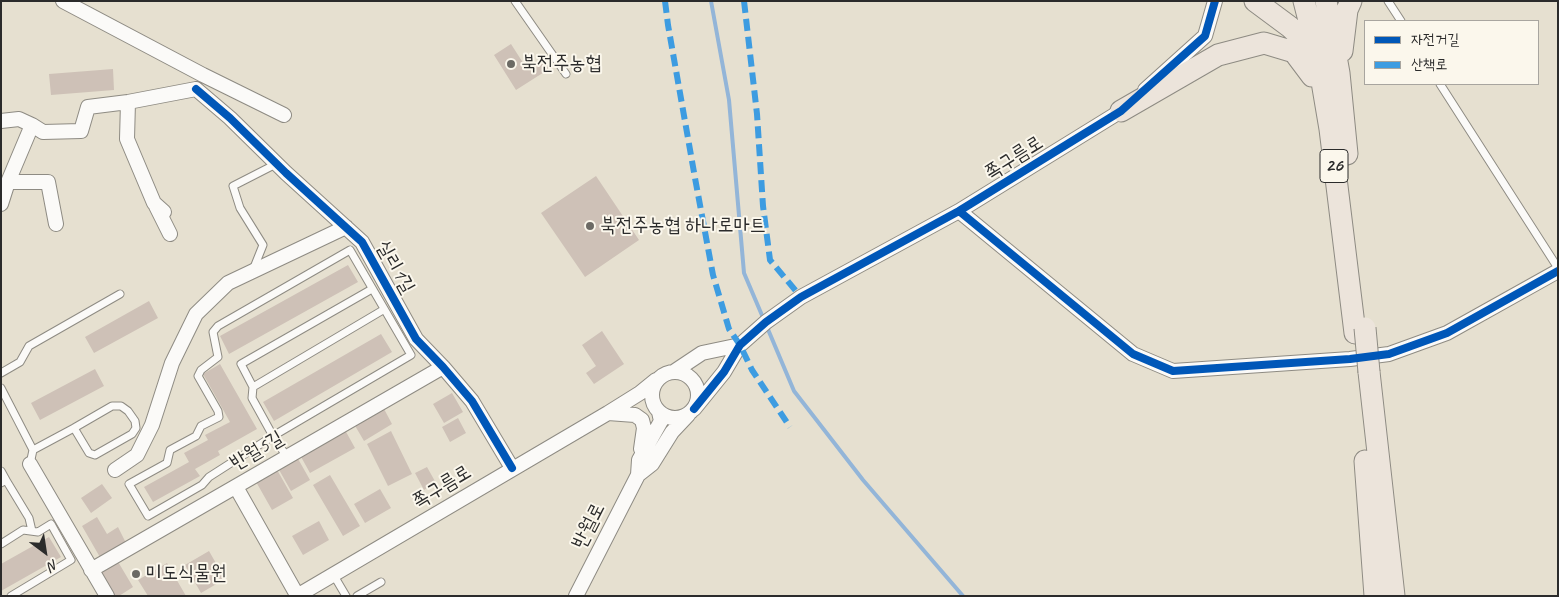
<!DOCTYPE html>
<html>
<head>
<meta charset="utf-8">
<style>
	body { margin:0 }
	#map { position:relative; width:1559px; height:597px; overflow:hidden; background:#e6e0d0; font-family:Caveat,"Poor Story",sans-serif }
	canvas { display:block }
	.frame { position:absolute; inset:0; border:2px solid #2b2b2b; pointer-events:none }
	.legend { position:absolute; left:1364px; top:20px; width:175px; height:65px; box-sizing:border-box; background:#fbf7ec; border:1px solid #a8a59f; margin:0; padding:6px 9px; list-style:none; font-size:15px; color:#2b2b2b }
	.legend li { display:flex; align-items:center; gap:10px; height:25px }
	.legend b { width:25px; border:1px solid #a8a59f }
	.north { position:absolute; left:20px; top:527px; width:50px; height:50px; -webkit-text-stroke:4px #fbf7ec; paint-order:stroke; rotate:149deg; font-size:14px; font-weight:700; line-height:20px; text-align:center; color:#2b2b2b }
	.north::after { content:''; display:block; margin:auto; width:18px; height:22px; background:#2b2b2b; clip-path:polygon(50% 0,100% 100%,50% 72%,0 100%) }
</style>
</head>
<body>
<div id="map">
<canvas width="1559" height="597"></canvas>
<div class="frame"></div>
<ul class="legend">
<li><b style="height:6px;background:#0057b8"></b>자전거길</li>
<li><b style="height:6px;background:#3d9ce1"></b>산책로</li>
</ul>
<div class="north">N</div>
</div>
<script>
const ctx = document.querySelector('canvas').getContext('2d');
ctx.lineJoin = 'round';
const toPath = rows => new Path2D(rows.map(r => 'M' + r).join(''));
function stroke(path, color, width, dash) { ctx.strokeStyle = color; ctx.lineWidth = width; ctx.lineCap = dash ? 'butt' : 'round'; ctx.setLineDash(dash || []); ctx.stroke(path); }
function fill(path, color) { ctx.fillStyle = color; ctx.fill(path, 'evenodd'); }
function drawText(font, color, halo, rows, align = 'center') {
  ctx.font = font + ' Caveat,"Poor Story",sans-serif'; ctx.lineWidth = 4; ctx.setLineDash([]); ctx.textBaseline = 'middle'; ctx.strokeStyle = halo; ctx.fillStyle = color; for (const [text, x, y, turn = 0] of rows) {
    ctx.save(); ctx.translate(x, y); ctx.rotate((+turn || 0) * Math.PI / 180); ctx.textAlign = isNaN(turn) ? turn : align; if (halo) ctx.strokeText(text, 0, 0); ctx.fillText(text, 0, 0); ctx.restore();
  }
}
stroke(toPath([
	[711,1,729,100,744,273,764,320],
	[767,327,794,391,863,480,963,596]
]), '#93b5d8', 4);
fill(toPath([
	[511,44,527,69,543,59,549,69,516,90,494,55],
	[113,69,114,90,51,95,49,74],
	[596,176,639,240,585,277,541,213],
	[348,265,358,282,229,354,220,336],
	[149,301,158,318,94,353,85,337],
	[602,331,624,364,594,384,586,373,596,366,582,345],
	[381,334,392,352,274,421,263,402],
	[220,364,257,429,218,451,220,455,195,469,200,476,153,502,144,487,189,462,184,453,208,440,205,435,230,422,203,374],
	[95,369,104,386,40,420,31,403],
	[452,393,463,412,444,423,433,404],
	[383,407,392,424,364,441,354,424],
	[458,418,466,433,450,442,442,427],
	[345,430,355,448,310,473,300,455],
	[391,431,412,474,388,486,367,444],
	[297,457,310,480,291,491,278,468],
	[427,467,436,483,424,490,415,473],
	[276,468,293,498,272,510,255,480],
	[330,475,360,526,343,536,313,485],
	[102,484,112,498,91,513,81,498],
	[380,489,391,508,365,523,354,504],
	[97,517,107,534,118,527,127,545,101,559,82,526],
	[319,521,329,540,303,555,292,536],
	[49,537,61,557,1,591,1,564],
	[209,551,225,579,201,593,185,565],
	[117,560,133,587,119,596,113,596,98,571],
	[167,563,186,596,148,596,138,580]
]), '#cec1b7');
const service = toPath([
	[515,1,566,74],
	[1388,1,1401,21],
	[1440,84,1558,268],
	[350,250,411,355,273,436,209,477,202,485,148,516,129,484,167,463,170,450,196,436,201,426,219,417,218,411,198,376,201,370,218,357,213,332,218,326,350,250],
	[253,270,263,245,240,208,233,186,276,164],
	[1,373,20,362,29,346,120,294],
	[253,387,383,310],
	[1,388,33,450,30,464],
	[33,450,74,428,112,406,121,406,128,411,135,421,136,428,132,434,95,455,89,453,74,428],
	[287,457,273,436,252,398,253,387,241,364,372,289],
	[1,471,6,480,1,483],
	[6,480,29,518,32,531],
	[1,544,23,530,38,532,51,524,71,560,11,596],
	[333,574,346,596],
	[357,596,381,582]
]);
const minor = toPath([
	[63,1,203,75,284,115],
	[196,89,230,118,286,173,362,242,416,339,443,367,472,401,512,468],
	[1145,90,1205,36,1215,1],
	[128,102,127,139,154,203,164,212],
	[1,121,19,119,32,125,43,132,81,131,88,107,128,102,196,89],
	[8,182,48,182,56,224],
	[1,204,8,182,32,125],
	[156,206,170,234],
	[959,211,1133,354,1173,371,1350,359,1389,354,1447,333,1558,271],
	[675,371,702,353,740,345],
	'652 395a23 23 0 1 1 46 0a23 23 0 1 1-46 0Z',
	[694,409,724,372,740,345,766,322,801,297,959,211,1121,111,1127,106],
	[608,413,635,415,642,420,644,428,641,449],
	[30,464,107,596],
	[115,470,137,455,152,425,172,363,196,314,228,283,346,227],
	[638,475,652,464,672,432,688,415],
	[236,487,297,595],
	[91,570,443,367],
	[297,596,608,413,640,393,656,380],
	[576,596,638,475,639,460,661,421,659,412]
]);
const primary = toPath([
	[1255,1,1290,27,1316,52],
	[1304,1,1317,52,1330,129,1355,333],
	[1326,1,1339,73,1347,154],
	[1342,51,1347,10,1351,1],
	[1121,111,1218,55,1264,43,1294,52,1312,76,1320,75],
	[1369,372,1394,596],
	[1365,461,1375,596]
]);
stroke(service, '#8e8b83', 9);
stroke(minor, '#8e8b83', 16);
stroke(primary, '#8e8b83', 23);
stroke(service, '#fbfaf8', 7);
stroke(minor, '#fbfaf8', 14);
stroke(primary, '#ece4db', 21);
const primaryBridge = toPath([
	[1365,328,1369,372]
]);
stroke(primaryBridge, '#8e8b83', 23, []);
stroke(primaryBridge, '#ece4db', 21);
stroke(toPath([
	[665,1,668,25,695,178,713,275,729,329,740,345,752,370,790,427],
	[744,1,757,114,763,206,770,260,801,297]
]), '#3d9ce1', 6, [12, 6]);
stroke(toPath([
	[196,89,230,118,286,173,362,242,416,339,443,367,472,401,512,468],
	[959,211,1133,354,1173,371,1350,359,1389,354,1447,333,1558,271],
	[694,409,724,372,740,345,766,322,801,297,959,211,1121,111,1205,36,1215,1]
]), '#0057b8', 8);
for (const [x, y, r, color] of [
	[511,64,5,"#6c6a65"],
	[590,226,5,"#6c6a65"],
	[136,574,5,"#6c6a65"]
]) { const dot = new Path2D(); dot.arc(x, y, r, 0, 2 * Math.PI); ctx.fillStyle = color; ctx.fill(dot); stroke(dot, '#fbf7ec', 2); }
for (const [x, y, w] of [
	[1334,166,28]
]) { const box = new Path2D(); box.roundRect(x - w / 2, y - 16.5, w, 33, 4); ctx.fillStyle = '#fbf7ec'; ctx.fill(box); stroke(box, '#2b2b2b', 1); }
drawText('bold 19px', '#2b2b2b', null, [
	["26",1334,166]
]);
drawText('20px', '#2b2b2b', '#fbf7ec', [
	["북전주농협",521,64],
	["북전주농협 하나로마트",600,226],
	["미도식물원",146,574]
], 'left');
drawText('20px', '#2b2b2b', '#fbf7ec', [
	["쪽구름로",1014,158,-32],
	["실리1길",395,267,61],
	["반월5길",257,451,-30],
	["쪽구름로",442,487,-31],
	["반월로",589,526,-63]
]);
</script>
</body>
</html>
